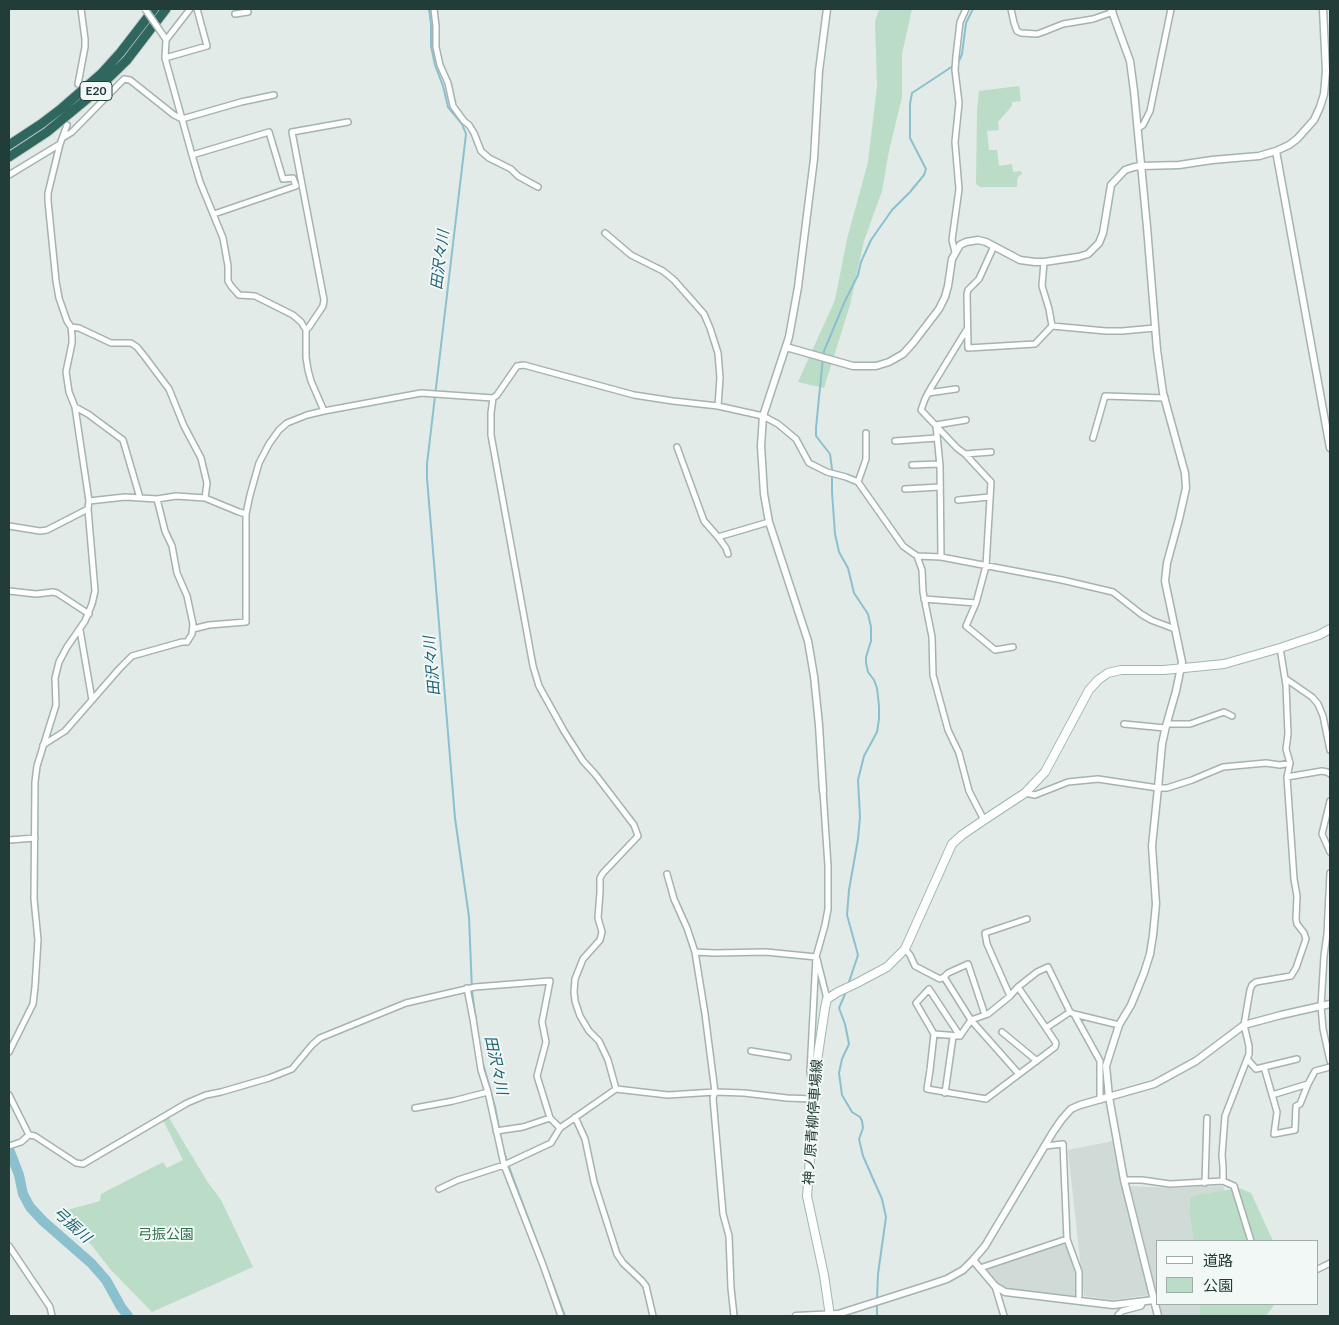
<!DOCTYPE html>
<html>
<head>
<meta charset="utf-8">
<style>
	body { margin:0 }
	#map { position:relative; width:1339px; height:1325px; overflow:hidden; background:#e2ebe8; font-family:Lato,"Noto Sans JP",sans-serif }
	canvas { display:block }
	.frame { position:absolute; inset:0; border:10px solid #223c37; pointer-events:none }
	.legend { position:absolute; left:1156px; top:1240px; width:162px; height:65px; box-sizing:border-box; background:#f2f8f5; border:1px solid #9fada9; margin:0; padding:6px 9px; list-style:none; font-size:15px; color:#223c37 }
	.legend li { display:flex; align-items:center; gap:10px; height:25px }
	.legend b { width:25px; border:1px solid #9fada9 }
</style>
</head>
<body>
<div id="map">
<canvas width="1339" height="1325"></canvas>
<div class="frame"></div>
<ul class="legend">
<li><b style="height:6px;background:#fff"></b>道路</li>
<li><b style="height:14px;background:#bbdcc6"></b>公園</li>
</ul>
</div>
<script>
const ctx = document.querySelector('canvas').getContext('2d');
ctx.lineJoin = 'round';
function fill(path, color) { ctx.fillStyle = color; ctx.fill(path, 'evenodd'); }
const toPath = rows => new Path2D(rows.map(r => 'M' + r).join(''));
function stroke(path, color, width, dash) { ctx.strokeStyle = color; ctx.lineWidth = width; ctx.lineCap = dash ? 'butt' : 'round'; ctx.setLineDash(dash || []); ctx.stroke(path); }
function drawText(font, color, halo, rows, align = 'center') {
  ctx.font = font + ' Lato,"Noto Sans JP",sans-serif'; ctx.lineWidth = 4; ctx.setLineDash([]); ctx.textBaseline = 'middle'; ctx.strokeStyle = halo; ctx.fillStyle = color; for (const [text, x, y, turn = 0] of rows) {
    ctx.save(); ctx.translate(x, y); ctx.rotate((+turn || 0) * Math.PI / 180); ctx.textAlign = isNaN(turn) ? turn : align; if (halo) ctx.strokeText(text, 0, 0); ctx.fillText(text, 0, 0); ctx.restore();
  }
}
fill(toPath([
	[1113,1141,1150,1295,1113,1300,1098,1298,1084,1296,1068,1150],
	[1130,1186,1172,1188,1223,1186,1243,1241,1158,1241,1158,1294,1157,1294],
	[1070,1241,1078,1296,1019,1291,1001,1286,986,1268],
	[1156,1298,1158,1298,1158,1304,1264,1304,1253,1316,1160,1316]
]), '#d0dbd7');
fill(toPath([
	[879,9,912,9,902,54,902,97,889,151,882,191,864,241,850,305,824,388,798,382,835,300,847,239,868,162,877,86,875,22],
	[1019,86,1021,101,1012,102,1012,106,998,122,999,130,987,131,989,150,997,150,999,166,1012,164,1013,172,1021,171,1022,174,1019,176,1017,180,1017,187,980,187,976,184,977,111,979,91],
	[169,1118,207,1181,221,1200,253,1267,152,1312,110,1269,94,1248,60,1212,100,1201,101,1194,163,1162,167,1168,183,1160,163,1120],
	[1239,1188,1251,1193,1273,1241,1194,1241,1190,1212,1190,1198,1197,1195],
	[1200,1304,1275,1304,1266,1316,1200,1316]
]), '#bbdcc6');
stroke(toPath([
	[429,9,431,24,431,46,435,65,443,86,448,107,462,124,466,134,427,464,427,478,455,818,469,917,472,991,477,1028],
	[957,63,959,61,962,54,966,23,973,9],
	[848,985,858,955,847,915,849,890,858,839,860,817,858,780,864,756,877,732,879,719,879,706,877,688,874,680,868,672,866,663,866,657,871,641,871,627,868,614,854,593,848,568,839,552,835,534,832,492,832,469,830,454,816,436,816,428,822,367,824,351,845,301,858,275,861,262,871,240,892,210,910,192,924,175,926,169,910,138,910,104,912,93,953,66],
	[846,992,839,1008,845,1024,849,1044,842,1059,839,1073,842,1095,852,1112,860,1117,862,1121,863,1128,859,1139,863,1156,882,1199,886,1217,878,1274,877,1299],
	[482,1060,495,1107,503,1149,512,1175,565,1316],
	[877,1316,877,1304]
]), '#8bc0cf', 2);
stroke(toPath([
	[9,1149,19,1175,23,1194,30,1207,43,1221,91,1263,106,1280,121,1307,128,1316]
]), '#8bc0cf', 10);
const minor = toPath([
	[434,9,436,26,436,47,440,65,448,83,453,106,464,121,469,125,474,133,481,151,489,158,511,169,518,176,538,187],
	[1011,9,1014,23,1017,31,1021,33,1037,34,1043,32,1063,24,1093,19,1113,12],
	[235,14,248,12],
	[163,35,166,40,165,58,192,155,200,182,223,238,228,266,228,281,231,286,239,295,255,296,293,315,301,322,306,330,306,357,308,370,311,381,324,411],
	[166,40,190,9],
	[165,58,207,46,197,9],
	[78,84,85,47,85,39,81,9],
	[1138,128,1143,125,1150,111,1171,9],
	[64,137,72,132,124,79,130,80,174,115,182,119,241,102,274,95],
	[192,155,269,132,283,179,293,178,296,186,214,214],
	[9,175,60,144],
	[605,233,631,255,663,271,674,280,704,314,710,328,718,353,720,378,718,406],
	[994,246,979,279,968,290,967,294,968,348,1035,344,1052,326],
	[955,252,952,240,959,189,955,142,959,103,955,70,956,56,960,22,966,9],
	[1044,262,1042,286,1049,309,1052,326],
	[1052,326,1106,331,1122,331,1155,328],
	[71,327,79,328,111,343,131,343,137,347,145,357,169,389,184,426,201,458,207,483,205,498],
	[967,329,932,386,925,399,921,410,957,448,965,454,991,482,986,566,976,603,966,626,995,650,1013,647],
	[306,330,309,327,323,306,324,300,292,132,348,122],
	[928,393,956,389],
	[75,407,88,414,123,440,140,498],
	[936,425,940,466,941,557],
	[936,425,966,420],
	[1093,438,1105,396,1165,398],
	[895,441,937,438],
	[677,447,704,521,718,537,726,548,728,554],
	[965,454,991,452],
	[912,465,939,464],
	[858,482,866,459,866,433],
	[905,489,940,487],
	[958,500,990,497],
	[89,501,125,497,157,499,176,496,205,498,239,512,246,514],
	[9,526,40,531,47,530,88,509],
	[718,537,769,522],
	[917,556,922,570,923,592,932,637,933,675,948,730,959,753,969,791,984,820],
	[9,591,36,594,53,592,57,593,89,614],
	[924,599,976,603],
	[193,629,209,625,246,622,246,514,250,495,259,463,269,444,279,430,287,423,307,415,324,411,421,393,493,398],
	[80,630,92,700],
	[1286,679,1312,697,1318,704,1323,716,1330,750],
	[1124,724,1165,728],
	[1167,724,1190,724,1224,712,1232,716],
	[43,745,65,731,120,668,132,656,182,642,187,642,192,634,193,624,187,596,177,573,172,546,165,531,157,499],
	[1287,777,1322,771,1327,772,1330,774],
	[1025,793,1035,795,1068,782,1098,779,1158,788,1167,788,1192,780,1223,767,1266,763,1280,765,1290,763],
	[1330,801,1322,834,1330,852],
	[9,840,35,838],
	[1330,873,1327,934,1324,956,1321,1006,1323,1029,1330,1061],
	[667,874,674,899,687,928,695,952,705,1014,715,1092,713,1098,723,1214,729,1236,731,1288,734,1316],
	[905,949,910,955,915,966,940,979,944,977],
	[695,952,714,953,766,952,816,957],
	[817,959,827,999],
	[1018,987,1046,1028],
	[467,988,473,1019,481,1070,488,1092,504,1165,543,1265,561,1316],
	[1010,996,987,944,985,933,1027,919],
	[1074,1014,1119,1025],
	[1002,1032,1037,1061],
	[934,1034,960,1036,929,989,916,1003,934,1034,930,1070,927,1089,986,1099,1055,1047,1056,1043,1046,1028,1070,1012],
	[960,1036,971,1020,944,977,948,973,968,964,985,1015],
	[751,1051,788,1057],
	[9,1052,33,1004,35,987,38,940,34,899,35,782,37,766,56,705,55,678,59,662,67,647,85,621,92,604,95,591,88,509,89,501,75,407,69,392,66,372,72,343,72,336,71,327,67,321,59,298,56,281,48,201,48,193,60,144,67,125],
	[1247,1059,1256,1069,1264,1067],
	[1297,1059,1264,1067,1277,1112,1274,1134,1295,1130,1296,1106,1300,1104,1308,1084,1315,1071,1330,1067],
	[1018,1073,971,1020,988,1014,1009,997,1018,987,1037,972,1048,967,1070,1012,1074,1014,1100,1061,1100,1100],
	[812,1082,810,1072,816,957,825,925,828,909,828,866,823,791],
	[616,1089,608,1060,599,1041,589,1031,580,1016,575,1001,574,992,575,979,583,959,600,940,602,932,598,918,600,892,600,878,603,873,638,836,634,825,595,774,583,761,564,731,539,686,533,666,491,435,491,413,493,398,497,395,517,366,524,365,634,395,673,401,718,406,763,416,778,424,796,439,809,463,827,472,846,477,858,482,903,546,917,556,941,557,1062,580,1113,592,1141,614,1151,620,1175,629],
	[945,1093,953,1037],
	[9,1095,29,1135,35,1136,76,1163,83,1164,187,1103,206,1095,221,1092,269,1078,292,1069,312,1045,320,1038,406,1003,475,987,550,981,542,1022,546,1042,537,1076,550,1118,560,1128],
	[1272,1095,1308,1084],
	[415,1108,453,1101,488,1092],
	[575,1117,585,1139,594,1182,617,1254,623,1263,642,1281,646,1286,653,1316],
	[496,1131,523,1127,550,1118],
	[9,1146,21,1142,29,1135],
	[1045,1146,1063,1144,1067,1239,1079,1272,1079,1296],
	[1124,1180,1142,1180,1170,1184,1223,1181,1234,1186,1251,1241],
	[1223,1181,1223,1167,1222,1155,1225,1116,1249,1054,1249,1046,1244,1025,1250,990,1252,985,1256,982,1291,976,1296,968,1306,939,1304,933,1297,924,1296,919,1297,896,1294,879,1287,777,1290,763,1286,749,1288,734,1286,685,1280,648],
	[1205,1183,1207,1118],
	[439,1189,458,1180,504,1165,551,1143,560,1128,616,1089,668,1095,715,1092,744,1093,787,1098,813,1099],
	[9,1246,50,1307,52,1316],
	[980,1268,1067,1239],
	[1318,1269,1330,1263],
	[995,1286,1004,1316],
	[1118,1316,1118,1315,1122,1311,1141,1306,1143,1302]
]);
const tertiary = toPath([
	[1111,9,1130,61,1134,91,1147,227,1157,350,1163,393,1185,473,1186,488,1179,519,1167,563,1165,581,1182,662,1176,691,1166,726,1162,744,1158,788,1152,846,1156,904,1153,935,1150,954,1144,973,1131,1005,1119,1025,1106,1066,1109,1097,1124,1180,1158,1316],
	[1276,151,1330,448],
	[786,347,853,366,876,366,889,362,903,354,913,343,939,309,945,297,948,286,952,259,960,245,966,242,978,240,986,242,1020,260,1035,262,1044,262,1078,257,1088,254,1099,243,1103,233,1111,185,1125,170,1134,167,1141,166,1179,165,1212,160,1259,156,1276,151,1289,145,1297,139,1314,120,1320,107,1324,94,1326,71,1323,9],
	[823,791,819,725,814,676,808,641,769,522,764,494,761,446,763,416,789,337,798,287,814,159,819,71,827,9],
	[973,1260,995,1286,1005,1292,1113,1305,1154,1300],
	[796,1316,838,1314,926,1286,947,1279,963,1270,973,1260,985,1246,1053,1132,1062,1119,1071,1109,1080,1105,1154,1084,1196,1061,1244,1025,1281,1015,1330,1004]
]);
const secondary = toPath([
	[830,1316,824,1275,807,1196,812,1133,813,1087,825,1008,827,999,838,992,857,983,887,967,905,949,952,844,962,835,984,820,1025,793,1045,772,1089,690,1098,680,1108,673,1121,670,1164,670,1224,664,1280,648,1319,635,1330,629]
]);
const motorway = toPath([
	[9,145,41,124,62,108,101,74,120,53,154,9],
	[9,157,47,132,87,99,127,60,166,9]
]);
stroke(minor, '#a5b3af', 8);
stroke(tertiary, '#a5b3af', 9);
stroke(secondary, '#a0b7b0', 10);
stroke(motorway, '#c1c8c7', 11);
stroke(minor, '#fff', 5);
stroke(tertiary, '#fff', 6);
stroke(secondary, '#fff', 8);
stroke(motorway, '#2f675f', 9);
const minorBridge = toPath([
	[145,9,163,35]
]);
stroke(minorBridge, '#a5b3af', 8, []);
stroke(minorBridge, '#fff', 5);
for (const [x, y, w] of [
	[96,91,32]
]) { const box = new Path2D(); box.roundRect(x - w / 2, y - 9.5, w, 19, 4); ctx.fillStyle = '#f2f8f5'; ctx.fill(box); stroke(box, '#223c37', 1); }
drawText('bold 12px', '#223c37', null, [
	["E20",96,91]
]);
drawText('14px', '#223c37', '#f2f8f5', [
	["神ノ原青柳停車場線",813,1122,-86]
]);
drawText('14px', '#2e714c', '#f2f8f5', [
	["弓振公園",166,1234]
]);
drawText('italic 15px', '#1e6276', '#f2f8f5', [
	["田沢々川",440,260,-83],
	["田沢々川",432,666,-95],
	["田沢々川",496,1065,78],
	["弓振川",72,1225,42]
]);
</script>
</body>
</html>
